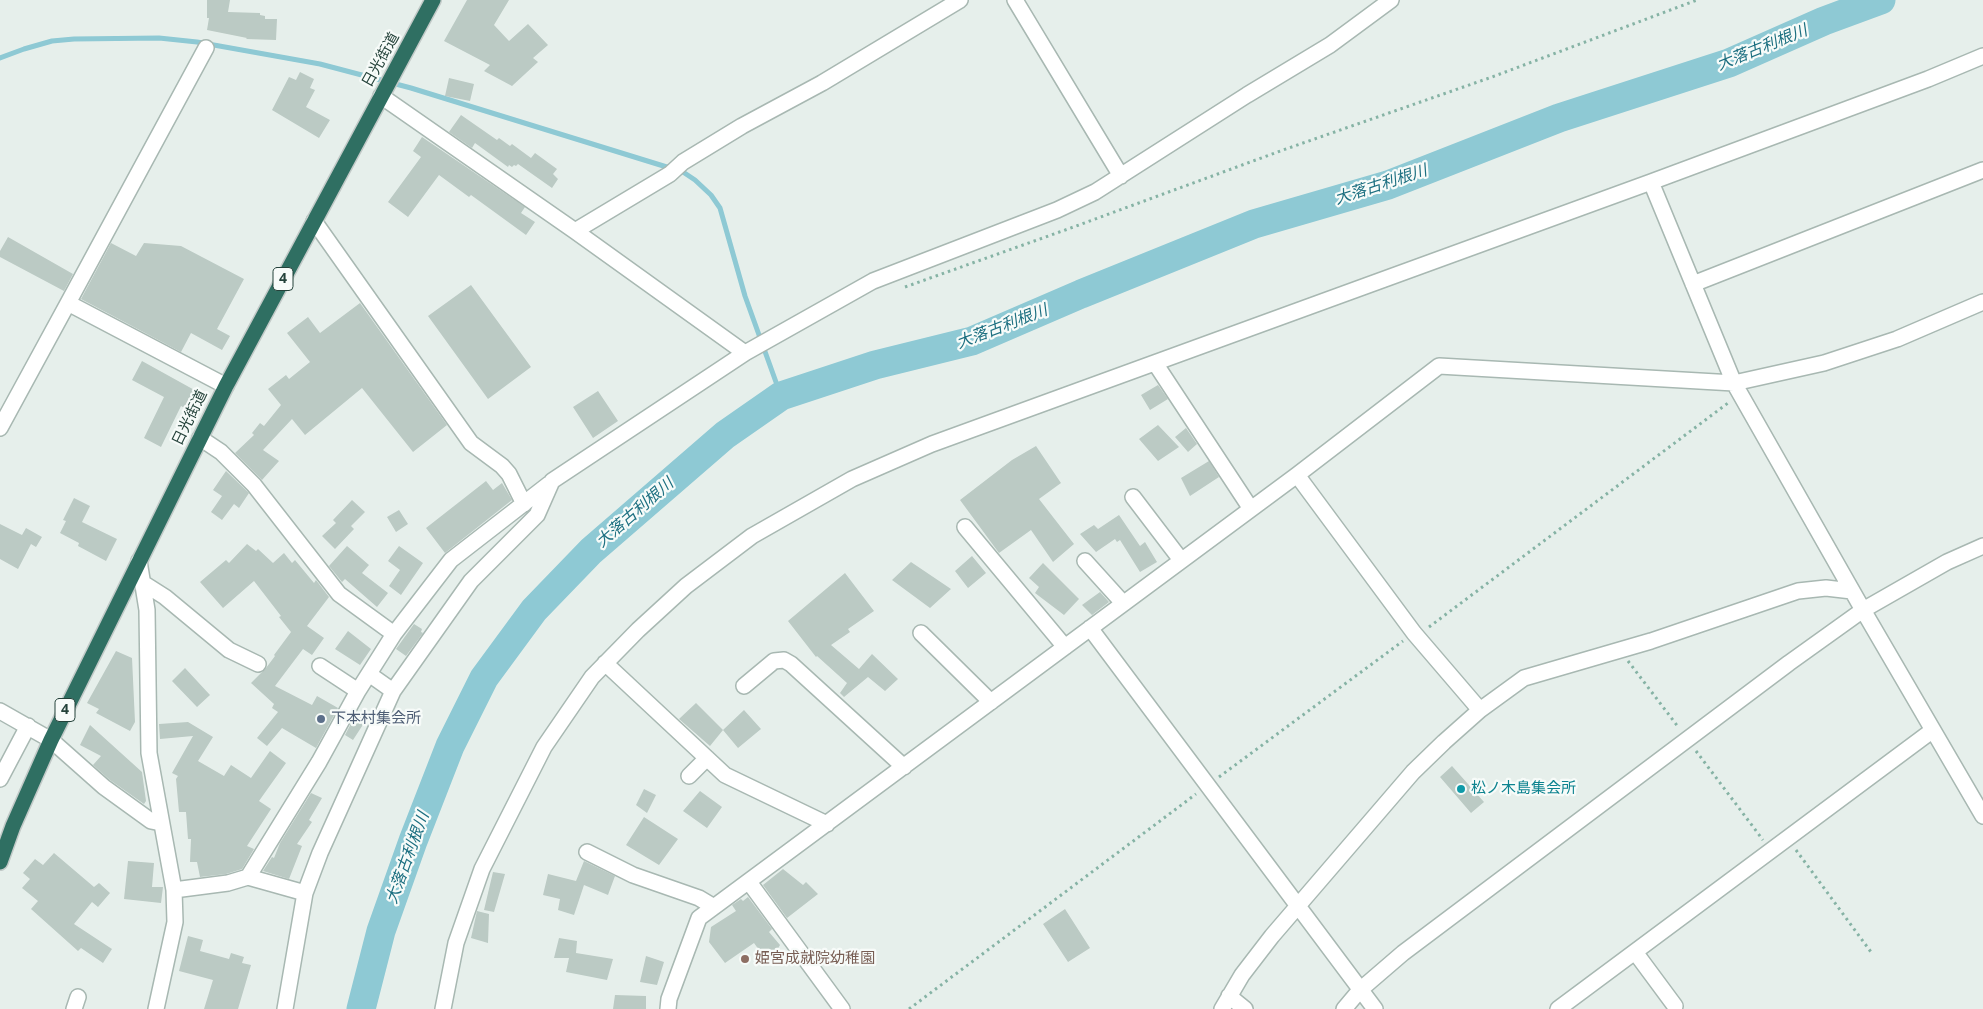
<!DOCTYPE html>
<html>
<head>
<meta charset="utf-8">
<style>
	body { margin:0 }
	canvas { display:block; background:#e6efeb }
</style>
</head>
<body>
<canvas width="1983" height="1009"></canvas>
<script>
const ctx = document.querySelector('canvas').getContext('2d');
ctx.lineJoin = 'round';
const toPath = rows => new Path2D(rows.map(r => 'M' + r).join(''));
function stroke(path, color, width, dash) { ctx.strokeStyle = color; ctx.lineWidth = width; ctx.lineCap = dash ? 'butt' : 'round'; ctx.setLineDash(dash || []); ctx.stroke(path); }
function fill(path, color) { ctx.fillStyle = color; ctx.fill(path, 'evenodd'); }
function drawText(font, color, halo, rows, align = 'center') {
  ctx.font = font + ' "Noto Sans","Noto Sans JP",sans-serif'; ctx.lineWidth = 4.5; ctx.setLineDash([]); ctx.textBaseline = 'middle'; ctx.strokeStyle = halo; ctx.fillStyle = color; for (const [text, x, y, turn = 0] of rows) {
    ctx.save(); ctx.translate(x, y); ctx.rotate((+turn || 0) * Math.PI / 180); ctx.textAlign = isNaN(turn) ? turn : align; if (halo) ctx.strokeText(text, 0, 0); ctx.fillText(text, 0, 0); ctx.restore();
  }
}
stroke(toPath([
	[0,58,24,49,52,41,74,39,159,38,197,42,320,64,411,88,683,172,695,180,711,195,720,208,745,296,781,396]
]), '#8ec9d4', 5);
stroke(toPath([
	[361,1009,381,931,413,841,450,746,484,678,534,610,591,551,725,435,781,396,875,365,972,341,1081,294,1254,224,1388,185,1559,118,1729,63,1824,21,1881,0]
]), '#8ec9d4', 29);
fill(toPath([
	[207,0,230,0,228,12,260,13,260,15,265,16,265,19,277,19,276,40,246,39,247,38,207,30,209,18,207,18],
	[467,0,509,0,494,25,509,41,528,24,548,45,533,58,538,62,512,86,484,71,490,65,444,41],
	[300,72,314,79,310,88,315,90,306,107,330,120,319,138,272,110,289,77,296,80],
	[449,78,474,84,470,101,445,96],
	[461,115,497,140,499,138,510,146,512,144,531,158,535,153,557,169,553,174,558,179,552,188,518,164,516,166,514,165,512,167,509,165,508,167,475,143,472,148,449,132],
	[422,137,525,207,521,213,535,222,526,235,471,195,469,197,439,175,408,217,388,202,421,157,413,151],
	[8,237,73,274,64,291,0,257,0,251],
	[111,243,136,256,144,243,181,246,244,279,217,329,230,336,222,350,191,333,181,352,81,299],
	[471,285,531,367,488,399,428,316],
	[360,303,447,425,413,452,362,388,305,435,292,419,263,450,279,461,262,480,235,453,254,435,252,433,260,423,264,426,281,405,268,389,286,375,289,379,310,362,287,333,308,317,320,333],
	[142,361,198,392,188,410,181,406,161,447,144,438,164,397,132,380],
	[1158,385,1168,399,1150,410,1141,395],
	[598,391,618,421,593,438,573,407],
	[1158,425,1179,447,1158,461,1139,439],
	[1186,428,1197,444,1188,452,1175,437],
	[1036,446,1061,483,1039,499,1074,544,1053,562,1031,530,999,553,960,500,1012,460],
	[1209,461,1219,477,1190,496,1181,478],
	[226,471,249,493,239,508,234,504,222,520,211,512,222,496,213,490],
	[486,481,493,490,502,483,512,500,445,553,426,528],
	[74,498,90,506,82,522,117,539,106,561,78,546,79,543,60,533,66,521,63,520],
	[352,500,365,512,351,526,354,529,335,549,322,536,336,523,333,520],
	[399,510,408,524,396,532,387,517],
	[1119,515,1140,546,1145,542,1157,562,1140,572,1120,540,1117,542,1115,539,1096,552,1080,534,1094,525,1098,529],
	[0,524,22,535,26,528,42,537,36,547,31,544,18,569,0,559],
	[247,544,256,551,258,549,273,563,284,553,292,563,295,560,314,583,316,580,329,597,307,626,324,638,312,655,303,649,275,686,312,705,317,696,338,708,316,748,282,728,267,746,257,738,278,712,272,708,274,704,251,683,266,668,275,656,274,655,291,632,279,617,281,616,254,581,223,608,200,582,226,560,229,563],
	[347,546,369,565,362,573,388,593,377,607,345,579,342,582,329,566],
	[399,546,423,563,401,595,389,586,400,570,388,561],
	[972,556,986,573,968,588,955,571],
	[911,562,951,589,930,608,892,580],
	[1043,563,1079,599,1064,615,1035,593,1039,587,1029,578],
	[845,573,874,611,848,629,850,632,831,645,859,669,872,654,898,679,885,691,868,677,844,697,840,693,847,683,817,656,816,657,788,621],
	[1100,592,1109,602,1092,615,1082,605],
	[414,624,422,629,421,632,423,633,406,656,396,649],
	[348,631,371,649,360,665,335,649],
	[116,651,132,658,135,722,130,731,96,713,99,709,87,703],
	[185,668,210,695,197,707,172,681],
	[696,703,723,730,710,746,679,719],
	[744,710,761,729,738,748,723,730],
	[356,714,366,720,353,740,345,735],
	[188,722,213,737,198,761,224,776,231,765,251,778,270,751,286,763,259,801,271,809,247,846,254,849,242,869,226,874,200,877,197,862,190,862,191,839,188,839,186,812,179,812,176,779,178,776,172,773,193,736,160,739,159,724],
	[90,725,142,772,146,801,144,804,110,780,93,765,101,756,80,745],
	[1452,766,1484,802,1471,813,1440,777],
	[644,789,656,795,647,813,636,805],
	[700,791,722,807,707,828,683,811],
	[311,793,322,798,309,820,312,822,297,844,302,846,289,879,263,871,272,857,274,858,280,843],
	[644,817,678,839,659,865,626,845],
	[54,853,94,887,99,883,110,893,98,907,92,902,74,924,112,949,103,963,81,948,78,951,31,909,38,901,22,888,30,879,23,873,35,859,43,865],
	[128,861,154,863,152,887,163,887,161,903,124,899],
	[584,861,615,876,608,895,584,885,574,915,558,910,560,899,543,895,548,874,576,881],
	[783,869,803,885,806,882,818,894,787,918,763,885],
	[493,872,505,874,494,912,484,910],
	[748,897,772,929,769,932,780,945,769,964,754,943,725,963,709,942,711,927,736,911,732,905,741,899,743,901],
	[1065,909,1090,948,1068,962,1043,924],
	[477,911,489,914,488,943,471,938],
	[188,936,203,940,200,951,229,959,231,953,244,957,242,963,251,965,238,1009,204,1009,213,980,179,971],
	[559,938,577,941,576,953,613,959,607,980,566,972,569,958,554,958],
	[646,956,664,962,657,985,640,982],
	[615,995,646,996,646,1009,613,1009]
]), '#bbcac4');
const minor = toPath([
	[1015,0,1121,176],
	[381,96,575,231,745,353],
	[1651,182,1734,383,1863,610,1983,816],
	[314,221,471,443,502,466,509,474,524,504],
	[575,231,670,174,683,162,742,126,822,83,960,0],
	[1693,284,1983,170],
	[68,303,206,48],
	[1155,363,1251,509],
	[0,428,68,303,226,386],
	[200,438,221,452,254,485,339,594,394,634],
	[1297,475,1414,633,1480,710],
	[1133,497,1181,560],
	[965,527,1065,647],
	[139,561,147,610,149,753,174,890,175,922,156,1009],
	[1085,561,1123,603],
	[143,583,165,597,229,650,258,664],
	[1090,628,1375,1009],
	[921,633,991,702],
	[605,663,725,775,827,824],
	[320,666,358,691],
	[369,674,393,691],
	[744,686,774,661,784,660,791,664,904,767],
	[0,711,51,740,104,787,151,821,161,823],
	[689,776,707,758],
	[0,779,28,726],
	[587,852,633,875,699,898,714,907],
	[248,877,305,893],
	[749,882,842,1009],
	[174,890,228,883,248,877,319,762,358,691,394,634,451,560,549,484],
	[1635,952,1675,1006],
	[1229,996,1245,1009],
	[74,1009,78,997],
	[285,1009,305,893,320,853,393,691,471,581,537,515,552,481,745,353,873,281,1057,210,1095,192,1247,95,1330,45,1391,0],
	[443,1009,456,943,482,869,544,747,592,677,638,630,686,586,752,536,852,479,932,444,1651,182,1928,79,1983,56],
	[668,1009,669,999,699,918,1297,475,1439,366,1734,383,1824,363,1897,339,1983,302],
	[1222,1009,1242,975,1272,936,1413,772,1444,742,1480,710,1524,678,1651,641,1798,591,1826,588,1852,591],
	[1344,1009,1360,990,1403,953,1789,663,1863,610,1947,562,1983,546],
	[1558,1009,1933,730]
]);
const highway = toPath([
	[0,862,13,826,51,740,226,386,433,0]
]);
stroke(minor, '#a8b8b2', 18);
stroke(highway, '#c2cac8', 18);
stroke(toPath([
	[905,287,1068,229,1283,150,1492,77,1697,0],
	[1429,627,1728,403],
	[1628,661,1679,728],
	[1696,751,1763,840],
	[1219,777,1403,641],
	[1796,850,1871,952],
	[909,1009,1196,794]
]), '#86b3a5', 3, [2.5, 4]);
stroke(minor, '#fff', 15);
stroke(highway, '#2f6f62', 15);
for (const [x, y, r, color] of [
	[321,719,5,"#5c6f8a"],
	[1461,789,5,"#0f9aa8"],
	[745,959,5,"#8d6e63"]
]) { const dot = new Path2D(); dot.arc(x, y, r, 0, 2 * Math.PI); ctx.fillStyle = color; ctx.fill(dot); stroke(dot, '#f7fbf9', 2); }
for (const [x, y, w] of [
	[283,279,20],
	[65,710,20]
]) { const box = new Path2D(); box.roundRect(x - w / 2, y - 11.5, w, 23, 4); ctx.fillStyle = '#f7fbf9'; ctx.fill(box); stroke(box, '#24423a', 1); }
drawText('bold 14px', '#24423a', null, [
	["4",283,279],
	["4",65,710]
]);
drawText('15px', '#24423a', '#f7fbf9', [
	["日光街道",381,60,-61],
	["日光街道",190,418,-64]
]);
drawText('15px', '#4e5e75', '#f7fbf9', [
	["下本村集会所",331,719]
], 'left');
drawText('15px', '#0d838f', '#f7fbf9', [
	["松ノ木島集会所",1471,789]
], 'left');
drawText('15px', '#785e54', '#f7fbf9', [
	["姫宮成就院幼稚園",755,959]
], 'left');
drawText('italic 16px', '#1c6f80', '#f7fbf9', [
	["大落古利根川",1762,48,-22],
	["大落古利根川",1381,185,-18],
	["大落古利根川",1002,327,-21],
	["大落古利根川",635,513,-41],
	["大落古利根川",408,858,-70]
]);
</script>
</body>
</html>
